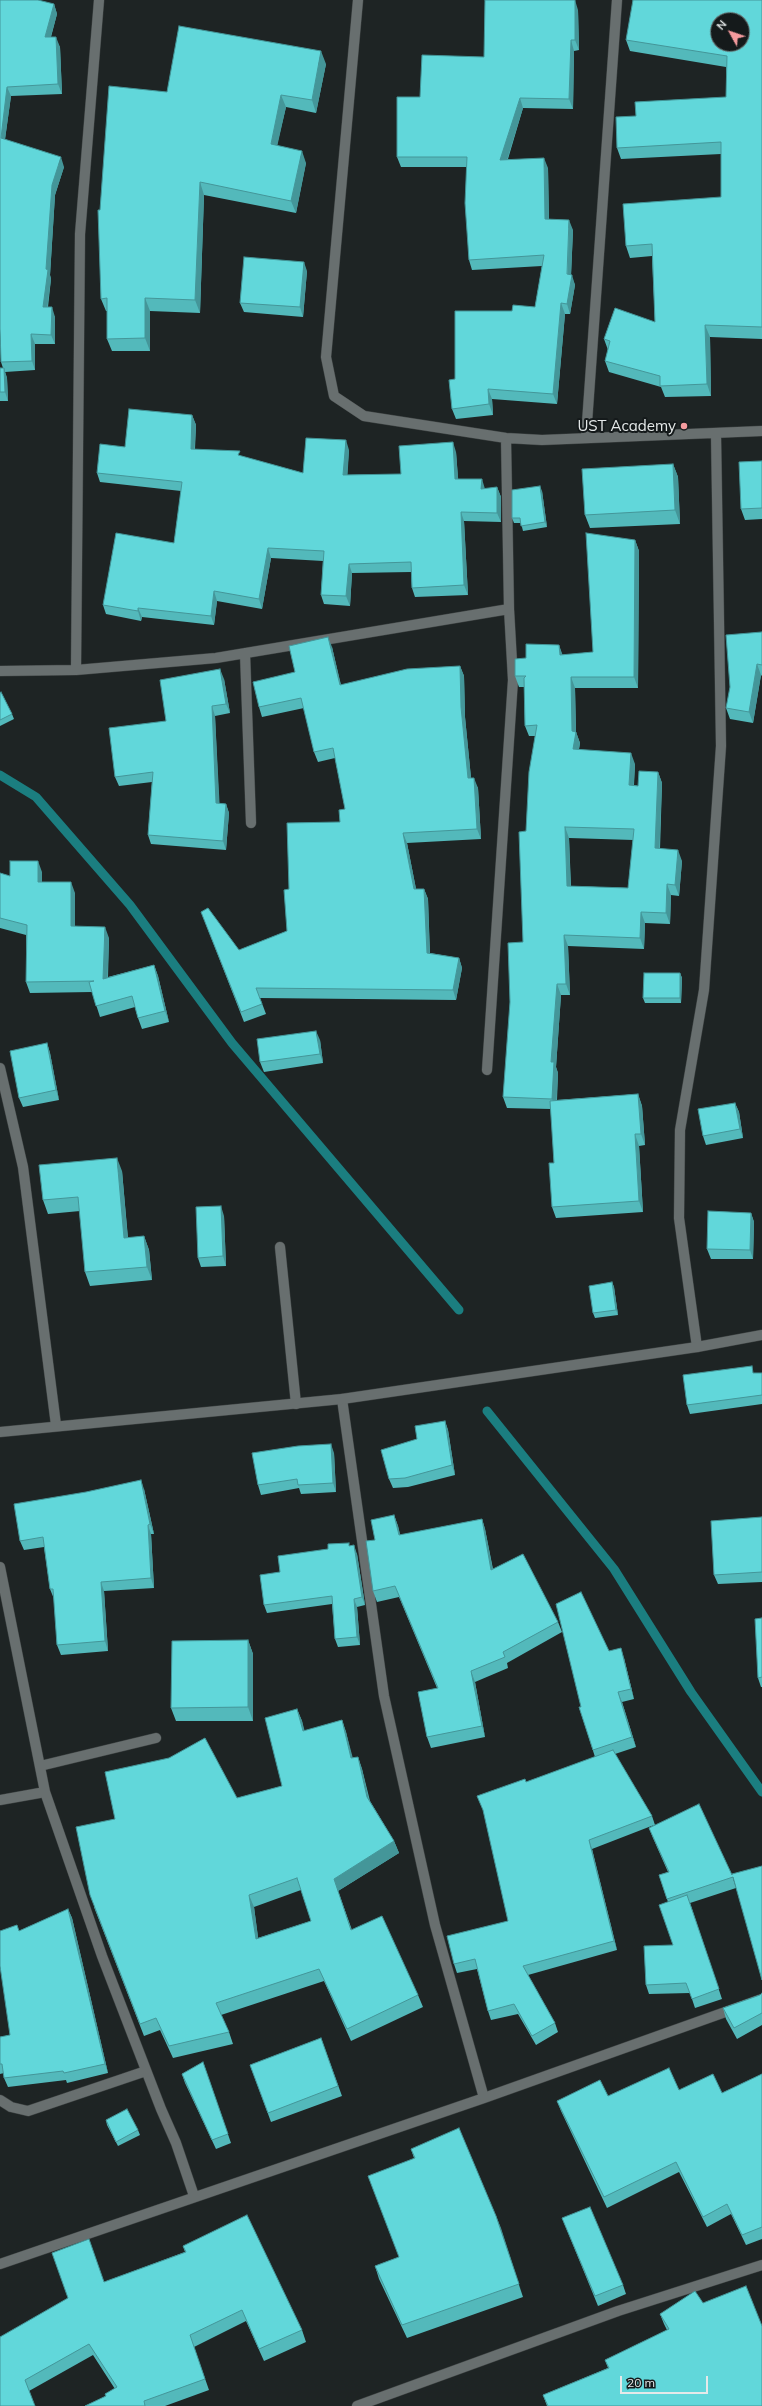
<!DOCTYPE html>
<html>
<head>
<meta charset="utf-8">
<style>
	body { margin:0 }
	#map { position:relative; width:762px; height:2406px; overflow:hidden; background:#1e2424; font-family:Mulish,sans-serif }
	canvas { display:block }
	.north { position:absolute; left:710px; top:12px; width:40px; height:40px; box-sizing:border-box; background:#151a1b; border:1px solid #686d6d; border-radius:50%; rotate:310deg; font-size:11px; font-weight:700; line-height:16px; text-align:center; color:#e5e9e9 }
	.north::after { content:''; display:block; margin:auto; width:14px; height:18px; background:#f59b9e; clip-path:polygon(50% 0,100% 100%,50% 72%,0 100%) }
	.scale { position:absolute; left:620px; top:2376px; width:88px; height:18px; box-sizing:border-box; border:2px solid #e5e9e9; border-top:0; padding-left:5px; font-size:12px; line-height:14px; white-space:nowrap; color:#e5e9e9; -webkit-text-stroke:3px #151a1b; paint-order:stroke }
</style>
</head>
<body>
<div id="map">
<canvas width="762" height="2406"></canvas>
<div class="north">N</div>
<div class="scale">20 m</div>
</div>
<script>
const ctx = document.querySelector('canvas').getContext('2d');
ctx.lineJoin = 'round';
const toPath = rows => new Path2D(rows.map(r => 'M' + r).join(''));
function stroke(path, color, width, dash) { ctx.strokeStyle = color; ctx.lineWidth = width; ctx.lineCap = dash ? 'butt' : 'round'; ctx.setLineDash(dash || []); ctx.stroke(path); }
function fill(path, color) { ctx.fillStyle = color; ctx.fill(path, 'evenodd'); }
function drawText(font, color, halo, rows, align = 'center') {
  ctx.font = font + ' Mulish,sans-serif'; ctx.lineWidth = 4; ctx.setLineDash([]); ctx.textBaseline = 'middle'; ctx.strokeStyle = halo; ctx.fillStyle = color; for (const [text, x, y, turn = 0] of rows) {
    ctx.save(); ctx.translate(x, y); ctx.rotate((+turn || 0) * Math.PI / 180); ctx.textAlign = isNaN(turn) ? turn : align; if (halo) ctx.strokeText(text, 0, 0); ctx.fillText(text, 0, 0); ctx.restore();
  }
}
stroke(toPath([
	[0,775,36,797,130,905,232,1043,459,1310],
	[487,1411,614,1569,691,1692,762,1792]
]), '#1b7e80', 9);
const lane = toPath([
	[280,1247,296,1404]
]);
const street = toPath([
	[358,0,326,357,334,396,364,416,506,438,542,440,762,431],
	[586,437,617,0],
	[245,653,251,823],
	[76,670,80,234,99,0],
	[0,671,76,670,216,658,509,609],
	[0,1068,23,1167,56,1425],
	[487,1070,513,680,509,609,506,438],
	[697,1347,679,1218,680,1130,704,990,721,746,716,434],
	[342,1399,384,1696,435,1925,484,2098],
	[0,1567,45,1792,102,1956,161,2109,176,2143,194,2196],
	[40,1766,156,1738],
	[0,1800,45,1792],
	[0,2100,11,2107,28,2111,146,2071],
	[0,2264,484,2098,762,1999],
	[357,2406,618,2311,762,2265]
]);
const secondary = toPath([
	[0,1432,342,1399,697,1347,762,1335]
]);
stroke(lane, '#3d4242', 11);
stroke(street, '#3d4242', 11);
stroke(secondary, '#3d4242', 11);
stroke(lane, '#686f6f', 10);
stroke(street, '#686f6f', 10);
stroke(secondary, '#686f6f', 10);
fill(toPath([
	[0,0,54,4,57,14,51,37,60,47,62,94,11,96,5,139,64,167,55,195,50,275,51,279,48,307,55,317,55,344,35,344,35,370,5,372,7,378,8,401,0,401,0,368,3,368,1,362],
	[762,0,762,339,710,337,711,396,665,397,661,387,609,372,605,361,608,350,604,339,655,322,652,256,630,258,626,246,721,197,721,154,621,159,617,148,636,116,726,97,726,67,630,51,626,40],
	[578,10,579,50,574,51,573,109,523,108,508,159,548,168,549,219,573,230,571,275,575,285,570,314,565,314,557,404,492,399,493,415,456,419,452,409,455,379,512,311,535,307,542,266,472,270,469,260,466,167,401,167,397,157,420,97,484,57],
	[326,64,316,113,286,107,277,145,306,163,296,213,204,195,200,313,150,311,150,351,112,351,107,339,107,311,106,311,101,299,100,210,167,92],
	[307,271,303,317,244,312,240,303],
	[192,415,196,425,195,449,241,456,303,473,349,450,347,475,401,474,456,452,458,479,485,489,497,487,501,497,501,522,464,521,468,595,415,597,412,588,411,572,352,573,350,606,324,604,321,595,323,561,271,558,262,609,217,601,214,625,142,617,141,621,106,614,103,605,174,543,181,491,100,482,97,473,125,447],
	[762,461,762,519,745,520,741,509],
	[673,464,678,477,680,524,590,528,585,515],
	[542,491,547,527,523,531,521,523,514,523,512,518],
	[635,540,639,551,638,688,575,688,576,732,580,743,579,749,635,764,634,785,638,786,658,772,662,783,660,849,682,861,679,896,671,895,670,924,645,923,644,949,568,946,570,995,561,995,556,1067,558,1073,557,1100,638,1094,642,1106,645,1145,639,1146,643,1212,556,1218,552,1207,554,1163,551,1109,507,1108,503,1097,523,942,526,831,535,736,529,736,525,726,524,687,519,687,515,676,526,658,559,645,562,655,593,652],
	[569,838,633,840,628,888,571,886],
	[762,632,762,676,761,675,753,723,730,719,726,708],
	[332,647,341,685,460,666,464,676,465,717,471,778,478,788,481,839,407,843,416,889,424,889,428,899,430,953,459,958,462,968,456,1000,260,998,266,1014,244,1022,205,922,239,950,287,931,289,889,340,822,345,809,335,758,318,762,314,752,304,708,262,717,259,707,295,672],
	[224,679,230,713,215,716,219,803,226,804,229,813,226,850,151,844,148,835,152,782,119,786,115,777,166,721],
	[0,693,12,714,14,719,0,726],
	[42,872,42,882,75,893,75,926,109,938,108,977,154,965,158,976,169,1022,142,1029,138,1018,135,1007,100,1017,92,992,30,993,26,982,26,935,0,928,0,873,10,876],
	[680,973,682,978,681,1003,645,1003,643,998],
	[320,1040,323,1063,264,1072,260,1062],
	[47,1043,50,1053,59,1100,23,1107,19,1098],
	[735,1103,739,1112,743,1138,706,1145,703,1136],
	[122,1171,128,1238,144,1236,149,1250,152,1280,90,1286,85,1272,80,1211,48,1214,43,1200],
	[751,1213,754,1222,753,1259,711,1259,707,1249],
	[224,1216,226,1266,201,1267,198,1258],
	[612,1282,614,1287,618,1315,595,1318,593,1313],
	[762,1373,762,1404,690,1414,687,1405],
	[445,1421,448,1430,455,1475,408,1487,393,1488,389,1479,417,1439],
	[334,1453,336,1492,301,1494,299,1488,261,1495,258,1485],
	[144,1489,154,1534,151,1534,154,1588,104,1591,108,1651,61,1655,57,1645,54,1599,50,1589,44,1547,24,1550,20,1541],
	[394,1515,398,1526,400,1535,482,1519,485,1529,493,1569,558,1622,562,1632,507,1663,508,1668,475,1682,485,1737,431,1748,427,1737,437,1688,399,1597,377,1602,373,1591,375,1540],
	[762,1517,762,1582,718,1584,714,1575],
	[350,1546,357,1554,365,1605,357,1607,360,1645,338,1647,335,1639,332,1604,267,1613,264,1605,280,1572],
	[762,1618,762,1687,761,1687,758,1678],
	[248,1640,253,1654,253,1721,176,1721,171,1708],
	[609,1651,624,1658,634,1699,622,1702,636,1747,615,1754,652,1816,655,1825,732,1875,736,1888,690,1903,722,1999,695,2008,690,1993,649,1994,646,1985,673,1945,668,1902,659,1875,668,1872,653,1838,649,1828,654,1825,592,1849,617,1950,528,1975,555,2023,558,2032,536,2045,518,2014,491,2020,488,2011,477,1969,457,1973,454,1964,508,1921,526,1782,595,1757,579,1707,581,1707],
	[297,1709,302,1721,304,1731,342,1720,346,1732,352,1758,358,1757,362,1769,370,1801,394,1841,399,1853,338,1891,352,1930,418,1995,423,2007,351,2041,324,1981,221,2015,229,2032,233,2044,173,2058,160,2030,144,2036,94,1907,237,1798,282,1786],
	[301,1890,311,1921,258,1938,254,1907],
	[68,1909,72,1918,108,2073,67,2083,66,2080,8,2087,4,2078,4,2073,0,2074,0,2037,10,2035,19,1931],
	[762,1993,762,2025,737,2039,726,2019,723,2008,760,1995],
	[321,2038,342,2096,271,2122,250,2065],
	[203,2062,231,2143,216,2149,185,2083,182,2074],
	[762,2074,762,2239,746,2245,731,2214,707,2227,679,2172,607,2208,561,2111,557,2101,679,2090,722,2093],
	[106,2120,138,2130,140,2135,118,2146,107,2125],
	[411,2149,496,2216,523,2297,407,2338,379,2279,375,2266,399,2257,414,2158],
	[562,2218,623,2285,626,2294,598,2306],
	[183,2246,302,2330,306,2342,264,2361,246,2321,194,2347,209,2390,165,2406,85,2406,106,2396,105,2394,115,2389,93,2355,29,2391,0,2406,104,2282,185,2252],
	[703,2303,762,2406,547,2406,543,2395,608,2368,605,2360,667,2330,664,2324,660,2314]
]), '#53b9bb');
fill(toPath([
	[575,0,578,10,579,50,575,40],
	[54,4,57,14,48,47,45,37],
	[56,37,60,47,62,94,58,84],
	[571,40,574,51,573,109,569,99],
	[321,51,326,64,316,113,312,100],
	[7,87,11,96,4,147,1,138],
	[281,95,286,107,275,156,271,144],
	[520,98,523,108,504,170,500,160],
	[302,151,306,163,296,213,291,201],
	[61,157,64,167,55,195,50,275,51,279,46,317,43,307,52,185],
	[544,158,548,168,549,229,545,219],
	[200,182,204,195,200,313,195,300],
	[569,220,573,230,571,276,572,275,575,285,570,314,567,304],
	[304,262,307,271,303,317,300,307],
	[145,298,150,311,150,351,145,338],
	[561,303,565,314,557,404,553,394],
	[52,307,55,317,55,344,51,335],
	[705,325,710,337,711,396,707,384],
	[31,334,35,344,35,370,32,361],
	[4,368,7,378,8,401,5,392],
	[488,389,492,399,493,415,489,404],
	[192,415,196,425,194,458,191,449],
	[346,440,349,450,347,485,343,475],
	[453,442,456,452,459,489,455,479],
	[673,464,678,477,680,524,675,510],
	[482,479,485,489,481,489],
	[540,486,542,491,547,527,545,522],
	[497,487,501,497,501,522,497,513],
	[461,512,464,521,468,595,464,585],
	[635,540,639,551,638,688,634,677],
	[268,548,271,558,262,609,259,599],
	[349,564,352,573,350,606,346,596],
	[214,591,217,601,214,625,211,616],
	[138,608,142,617,141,621,138,611],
	[328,637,332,647,343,695,340,685],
	[559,645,563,656,560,655],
	[757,664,761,675,753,723,749,712],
	[460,666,464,676,465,717,472,788,468,778,461,707],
	[220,669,224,679,230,713,226,704],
	[571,677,575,688,576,734,576,732,580,743,577,760,573,749,572,731],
	[212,706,215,716,220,812,216,803],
	[631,753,635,764,633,796,629,785],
	[658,772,662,783,659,859,655,848],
	[474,778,478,788,481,839,477,829],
	[226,804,229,813,226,850,223,841],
	[565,827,569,838,571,897,567,886],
	[403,833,407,843,418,899,414,889],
	[678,850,682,861,679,896,675,885],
	[38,861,42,872,42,893,38,882],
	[71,882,75,893,75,937,71,926],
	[667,884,671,895,670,924,666,913],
	[424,889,428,899,430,963,427,953],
	[641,912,645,923,644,949,640,938],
	[105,927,109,938,107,990,103,979],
	[564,935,568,946,570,995,566,984],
	[459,958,462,968,456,1000,453,990],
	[154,965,158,976,169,1022,165,1011],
	[680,973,682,978,681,1003,680,998],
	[557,984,561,995,556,1067,558,1073,556,1110,552,1099,551,1062],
	[316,1031,320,1040,323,1063,320,1054],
	[47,1043,50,1053,59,1100,56,1090],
	[638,1094,642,1106,645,1145,641,1134],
	[735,1103,739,1112,743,1138,740,1129],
	[635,1134,639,1146,643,1212,639,1201],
	[117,1158,122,1171,129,1252,124,1238],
	[221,1206,224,1216,226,1266,223,1256],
	[751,1213,754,1222,753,1259,750,1250],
	[144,1236,149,1250,152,1280,147,1267],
	[612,1282,614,1287,618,1315,616,1310],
	[445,1421,448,1430,455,1475,452,1465],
	[331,1444,334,1453,336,1492,333,1483],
	[141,1480,144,1489,154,1534,150,1524],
	[394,1515,398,1526,403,1546,399,1535],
	[482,1519,485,1529,495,1581,491,1570],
	[148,1525,151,1534,154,1588,151,1578],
	[354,1545,357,1554,365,1605,362,1597],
	[101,1582,104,1591,108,1651,105,1641],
	[354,1599,357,1607,360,1645,357,1637],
	[248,1640,253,1654,253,1721,248,1707],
	[621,1648,624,1658,634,1699,631,1689],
	[471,1671,475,1682,485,1737,482,1726],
	[618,1692,622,1702,636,1747,632,1737],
	[297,1709,302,1721,308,1743,303,1731],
	[342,1720,346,1732,356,1770,351,1758],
	[358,1757,362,1769,371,1809,367,1797],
	[589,1840,592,1849,617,1950,614,1941],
	[394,1841,399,1853,338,1891,334,1879],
	[249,1895,254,1907,260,1951,256,1939],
	[68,1909,72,1918,108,2073,105,2064],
	[496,2216,501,2228,523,2297,519,2284]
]), '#449699');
const building = toPath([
	[0,0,38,0,54,4,45,37,56,37,58,84,7,87,1,138,61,157,52,185,46,269,48,270,43,307,52,307,51,335,31,334,32,361,1,362,0,329,0,0],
	[485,0,575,0,575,40,571,40,569,99,520,98,500,160,544,158,545,219,569,220,567,274,572,275,567,304,561,303,553,394,488,389,489,404,452,409,449,380,455,379,455,311,512,311,513,305,535,307,544,255,469,260,465,203,467,157,397,157,397,97,420,97,422,55,484,57,485,0],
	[633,0,762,0,762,327,705,325,707,384,660,386,660,376,605,361,610,341,604,339,615,308,655,322,652,244,626,246,623,204,721,197,721,142,617,148,616,117,636,116,635,102,726,97,727,56,626,40,633,0],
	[718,20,742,20,742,44,718,44,718,20],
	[179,26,321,51,312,100,281,95,271,144,302,151,291,201,200,182,195,300,145,298,145,338,107,339,107,298,101,299,98,210,100,210,109,86,167,92,179,26],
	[244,257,304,262,300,307,240,303,244,257],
	[0,368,4,368,5,392,0,392,0,368],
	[129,409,192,415,191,449,240,451,238,455,303,473,306,438,346,440,343,475,401,474,399,446,453,442,455,479,482,479,481,489,497,487,497,513,461,512,464,585,412,588,411,562,349,564,346,596,321,595,324,551,268,548,259,599,214,591,211,616,138,608,138,611,103,605,116,533,174,543,182,482,97,473,100,444,125,447,129,409],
	[762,461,762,508,741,509,739,462,762,461],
	[673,464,675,510,585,515,582,469,673,464],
	[540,486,545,522,521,526,520,518,512,518,512,490,540,486],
	[586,533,635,540,634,677,571,677,572,731,576,732,573,749,631,753,629,785,638,786,639,771,658,772,655,848,678,850,675,885,667,884,666,913,641,912,640,938,564,935,566,984,557,984,551,1062,554,1062,552,1099,503,1097,510,1002,508,943,523,942,519,832,526,831,529,772,537,725,525,726,524,678,526,676,515,676,515,659,526,658,526,644,559,645,560,655,593,652,586,533],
	[565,827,634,829,628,888,567,886,565,827],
	[762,632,762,665,757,664,749,712,726,708,730,687,726,635,762,632],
	[328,637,340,685,407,669,460,666,461,707,468,778,474,778,477,829,403,833,414,889,424,889,427,953,459,958,453,990,256,988,262,1004,241,1012,201,912,208,908,239,950,287,931,284,890,289,889,287,823,340,822,339,810,345,809,333,748,314,752,301,698,259,707,253,682,295,672,289,646,328,637],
	[220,669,226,704,212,706,216,803,226,804,223,841,148,835,153,772,115,777,109,728,166,721,160,680,220,669],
	[1,692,12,714,0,720,0,693,1,692],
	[10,861,38,861,38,882,71,882,71,926,105,927,103,979,154,965,165,1011,138,1018,132,996,96,1006,89,982,94,981,26,982,27,925,0,918,0,873,10,876,10,861],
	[644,973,680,973,680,998,643,998,644,973],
	[316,1031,320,1054,260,1062,257,1039,316,1031],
	[47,1043,56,1090,19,1098,10,1051,47,1043],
	[638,1094,641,1134,635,1134,639,1201,552,1207,549,1163,554,1163,550,1101,638,1094],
	[735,1103,740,1129,703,1136,698,1109,735,1103],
	[117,1158,124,1238,144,1236,147,1267,85,1272,78,1197,43,1200,39,1165,117,1158],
	[221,1206,223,1256,198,1258,196,1207,221,1206],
	[708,1211,751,1213,750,1250,707,1249,708,1211],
	[612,1282,616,1310,593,1313,589,1286,612,1282],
	[752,1366,753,1373,762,1373,762,1395,687,1405,683,1375,752,1366],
	[445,1421,452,1465,405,1478,389,1479,381,1450,417,1439,415,1426,445,1421],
	[331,1444,333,1483,298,1485,297,1479,258,1485,252,1453,298,1446,331,1444],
	[141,1480,150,1524,148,1525,151,1578,101,1582,105,1641,57,1645,53,1589,50,1589,43,1537,20,1541,14,1504,86,1492,141,1480],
	[394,1515,399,1535,482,1519,491,1570,523,1554,558,1622,503,1652,505,1657,471,1671,482,1726,427,1737,418,1692,438,1688,395,1586,373,1591,366,1541,375,1540,371,1520,394,1515],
	[762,1517,762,1572,714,1575,711,1521,762,1517],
	[349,1543,349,1546,354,1545,362,1597,354,1599,357,1637,335,1639,332,1596,264,1605,260,1575,280,1572,278,1556,328,1549,328,1544,349,1543],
	[581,1592,609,1651,621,1648,631,1689,618,1692,632,1737,593,1750,579,1707,581,1707,556,1604,581,1592],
	[762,1618,762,1677,758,1678,755,1619,762,1618],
	[248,1640,248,1707,171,1708,172,1641,248,1640],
	[297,1709,303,1731,342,1720,351,1758,358,1757,367,1797,394,1841,334,1879,351,1930,382,1916,418,1995,347,2029,319,1969,216,2003,229,2032,169,2046,156,2018,140,2024,90,1895,76,1827,115,1819,105,1772,169,1758,205,1738,237,1798,282,1786,265,1718,297,1709],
	[297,1878,311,1921,256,1939,249,1895,297,1878],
	[613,1750,652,1816,589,1840,614,1941,523,1966,555,2023,532,2036,514,2004,488,2011,475,1959,454,1964,447,1936,508,1921,483,1810,477,1796,525,1779,526,1782,613,1750],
	[699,1804,732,1875,732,1874,762,1866,762,1980,733,1877,667,1899,659,1875,669,1872,649,1828,699,1804],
	[687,1895,719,1989,692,1999,686,1983,646,1985,644,1946,673,1945,659,1905,687,1895],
	[68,1909,105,2064,64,2073,63,2071,4,2078,2,2064,0,2064,0,2037,10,2035,0,1966,0,1931,17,1925,19,1931,68,1909],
	[762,1993,762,2013,734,2028,723,2008,760,1995,762,1993],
	[321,2038,338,2086,268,2113,250,2065,321,2038],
	[203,2062,228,2134,212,2140,182,2074,203,2062],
	[669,2068,679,2090,713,2074,722,2093,762,2074,762,2227,742,2235,727,2204,703,2217,676,2162,604,2197,557,2101,600,2080,608,2096,669,2068],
	[127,2109,138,2130,116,2142,106,2120,127,2109],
	[459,2128,496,2216,519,2284,402,2325,375,2266,399,2257,368,2176,415,2158,411,2149,459,2128],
	[590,2207,623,2285,595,2296,562,2218,590,2207],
	[247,2215,302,2330,259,2349,242,2310,190,2335,205,2379,144,2401,145,2406,85,2406,106,2396,105,2394,117,2387,89,2344,25,2380,35,2406,0,2406,0,2337,68,2298,52,2253,89,2239,104,2282,186,2252,183,2246,247,2215],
	[746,2286,762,2326,762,2406,548,2406,543,2395,609,2368,605,2360,669,2329,660,2314,695,2291,703,2303,746,2286]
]);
fill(building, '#61d7da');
stroke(building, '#449699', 1);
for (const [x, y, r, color] of [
	[684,426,4,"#f59b9e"]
]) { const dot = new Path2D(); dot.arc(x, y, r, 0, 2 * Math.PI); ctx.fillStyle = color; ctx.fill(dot); stroke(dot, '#151a1b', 1.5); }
drawText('15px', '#e5e9e9', '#151a1b', [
	["UST Academy",676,426]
], 'right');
</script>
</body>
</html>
